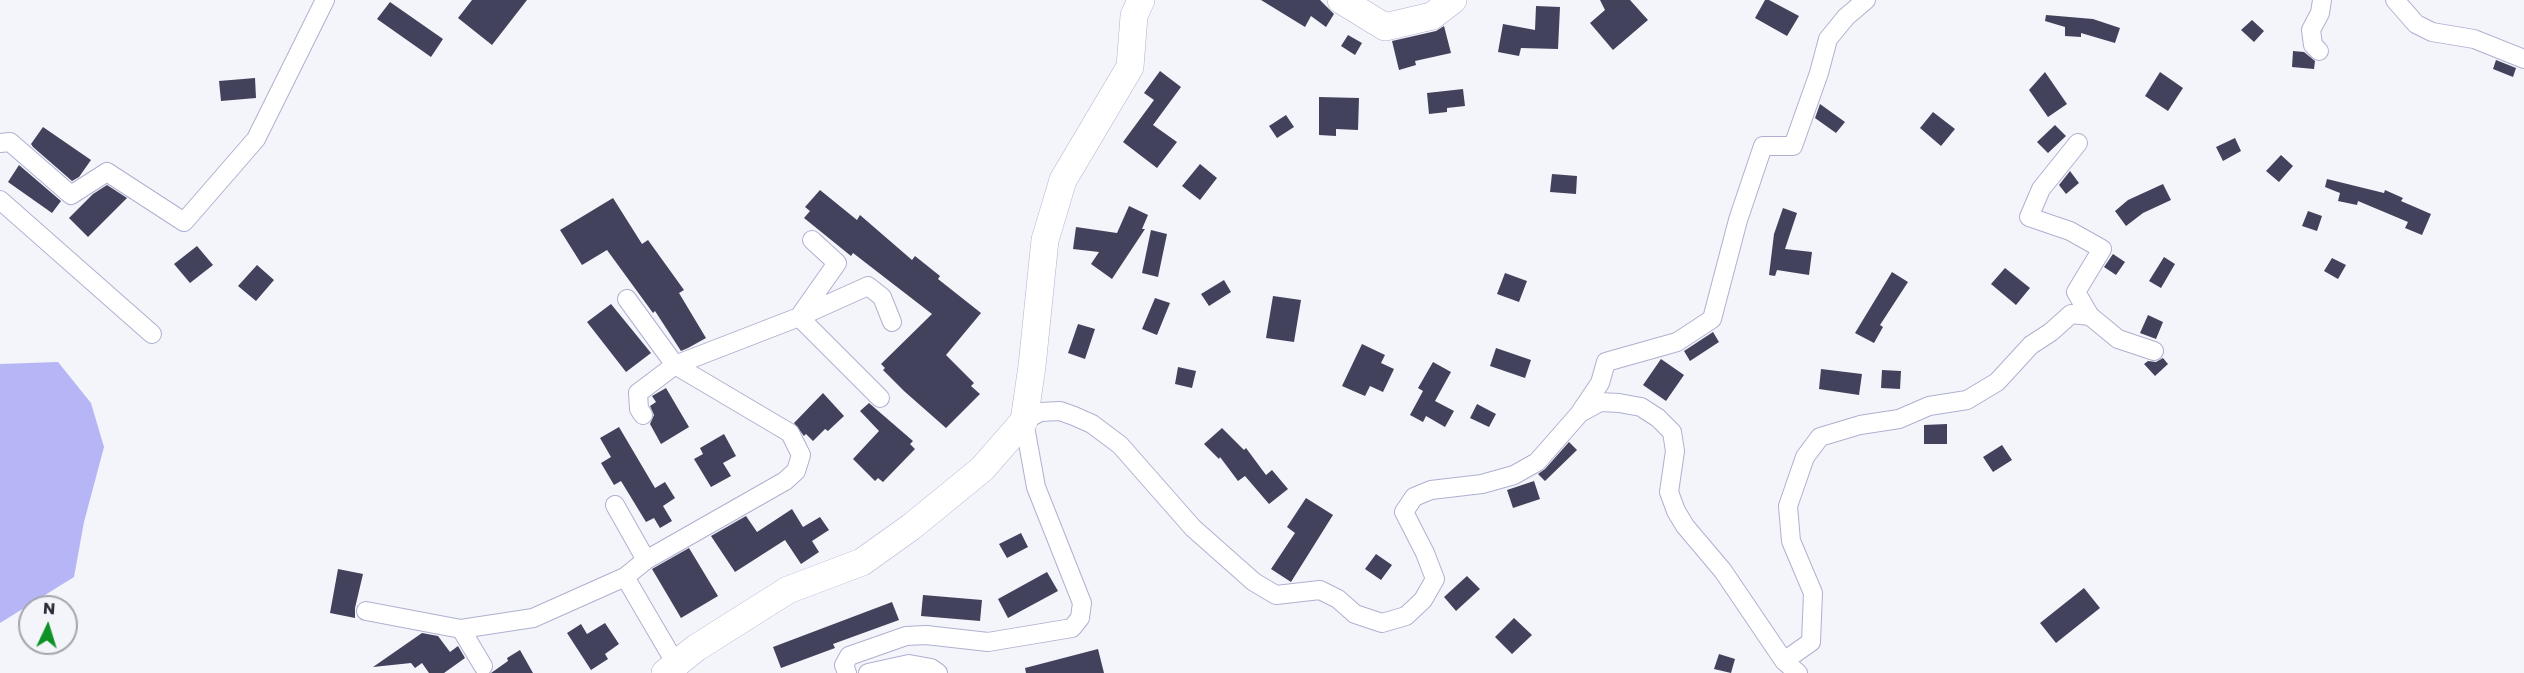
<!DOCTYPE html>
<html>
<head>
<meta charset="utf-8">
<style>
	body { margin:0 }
	#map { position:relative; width:2524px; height:673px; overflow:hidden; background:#f4f4fb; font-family:Poppins,sans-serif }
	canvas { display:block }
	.north { position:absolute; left:18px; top:595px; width:60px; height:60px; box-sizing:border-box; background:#f4f4fb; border:2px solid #a4a4ae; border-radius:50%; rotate:4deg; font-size:16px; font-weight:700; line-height:24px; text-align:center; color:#2d2d3a }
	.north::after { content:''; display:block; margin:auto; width:21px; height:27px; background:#0c9225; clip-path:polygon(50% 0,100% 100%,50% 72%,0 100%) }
</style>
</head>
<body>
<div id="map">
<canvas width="2524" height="673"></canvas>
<div class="north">N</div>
</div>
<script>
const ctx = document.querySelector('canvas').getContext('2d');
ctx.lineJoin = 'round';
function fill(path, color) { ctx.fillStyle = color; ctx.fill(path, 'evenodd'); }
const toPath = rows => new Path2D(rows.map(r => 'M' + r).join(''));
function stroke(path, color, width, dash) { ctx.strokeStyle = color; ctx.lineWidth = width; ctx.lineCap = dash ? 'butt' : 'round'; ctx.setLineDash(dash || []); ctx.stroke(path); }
fill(toPath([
	[58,362,91,403,104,447,84,522,74,577,0,623,0,364]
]), '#b6b6f7');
fill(toPath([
	[472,0,527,0,492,45,458,18],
	[1261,0,1320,0,1334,14,1326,27,1311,16,1305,27],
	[1600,0,1630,0,1648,20,1613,50,1590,23,1605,10],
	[1765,0,1769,0,1799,16,1787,36,1755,18],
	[390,2,443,39,431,57,377,19],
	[1536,6,1560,7,1558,49,1521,48,1519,56,1498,52,1503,24,1535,30],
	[2046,15,2093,19,2120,28,2115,43,2081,33,2081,37,2065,36,2065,27,2045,21],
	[2252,20,2264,31,2254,42,2241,30],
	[1444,26,1451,53,1415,61,1416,65,1399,70,1392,41,1436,31],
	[1348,35,1362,43,1355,55,1341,46],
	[2293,51,2304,52,2315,61,2314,69,2292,67],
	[2496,60,2516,68,2513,77,2493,69],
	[1160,71,1181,87,1153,125,1177,142,1157,168,1123,142,1154,100,1144,93],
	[2045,72,2067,104,2048,117,2029,90],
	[2160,72,2183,88,2168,111,2145,96],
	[255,78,256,98,221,101,219,81],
	[1463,89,1465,106,1447,108,1447,112,1429,114,1427,93],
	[1319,97,1359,98,1358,130,1336,129,1336,136,1319,135],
	[1820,104,1845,122,1836,133,1815,118],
	[1933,112,1955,129,1941,146,1920,128],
	[1286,115,1294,127,1277,138,1269,126],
	[2055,125,2066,136,2048,153,2037,142],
	[43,127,91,160,79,177,72,181,33,147,31,144],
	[2235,138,2241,151,2223,161,2216,147],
	[2281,155,2293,166,2279,182,2266,171],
	[1200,164,1217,178,1200,200,1182,186],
	[19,165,61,201,52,213,8,182],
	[2070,171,2079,183,2066,194,2059,185],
	[1552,174,1577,176,1576,194,1550,192],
	[2327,179,2384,193,2385,190,2403,198,2401,201,2431,214,2422,235,2405,228,2408,222,2358,201,2357,205,2338,201,2340,193,2325,187],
	[2163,184,2171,200,2143,213,2126,226,2115,211,2128,200],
	[107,185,127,198,88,237,69,218,93,194],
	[820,190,857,220,860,215,912,260,915,256,940,276,938,279,981,313,946,355,974,383,971,386,980,394,946,428,904,391,883,370,885,368,881,364,932,314,853,253,851,256,804,218,810,211,805,207],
	[613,198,642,244,648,240,684,290,679,293,706,338,688,348,681,351,655,311,653,313,607,250,582,265,560,230],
	[1129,206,1148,215,1142,229,1145,229,1112,279,1091,264,1099,252,1073,249,1076,227,1117,233],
	[1783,208,1797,213,1785,249,1812,252,1809,275,1777,270,1775,276,1769,275,1774,234],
	[2308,211,2322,216,2317,231,2302,226],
	[1151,230,1167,234,1158,277,1142,273],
	[197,246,213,265,190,283,174,264],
	[2113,254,2125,262,2116,275,2104,267],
	[2164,257,2175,264,2161,288,2149,281],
	[2332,258,2346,265,2338,279,2324,271],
	[257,265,274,280,256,301,238,286],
	[2005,268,2030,288,2016,305,1991,284],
	[1892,272,1908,282,1880,325,1883,327,1874,343,1855,333],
	[1505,273,1527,281,1519,302,1497,294],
	[1224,280,1231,292,1209,306,1201,294],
	[1273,296,1301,300,1294,342,1266,338],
	[1155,298,1170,303,1157,335,1142,329],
	[611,304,651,353,626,372,587,322],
	[2148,315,2163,322,2156,339,2140,333],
	[1078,324,1095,329,1085,359,1068,353],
	[1713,332,1719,342,1690,361,1684,351],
	[1362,344,1385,355,1381,363,1394,369,1383,392,1370,386,1365,396,1342,386],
	[1496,348,1531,360,1525,378,1490,366],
	[2163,358,2168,364,2155,376,2144,364,2148,361,2156,362],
	[1661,359,1684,375,1666,401,1643,385],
	[1433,362,1451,372,1435,401,1454,411,1445,427,1426,416,1423,422,1410,415,1423,391,1418,388],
	[1178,367,1196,371,1192,388,1175,384],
	[1821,369,1862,374,1859,395,1819,389],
	[1882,370,1901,371,1900,389,1881,388],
	[666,388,689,427,661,444,650,424,654,415,650,406,656,402,652,396],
	[823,393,844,416,828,431,825,429,813,441,806,434,804,436,794,423],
	[869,403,913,441,910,444,915,449,883,482,878,478,875,481,853,459,879,431,860,411],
	[1477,404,1496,414,1489,427,1470,418],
	[1947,424,1947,444,1924,444,1924,425],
	[619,427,655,488,665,482,675,498,663,506,672,521,660,528,654,518,646,522,621,481,614,485,601,463,611,457,600,438],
	[1222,428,1244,450,1246,448,1266,475,1272,470,1288,489,1269,504,1245,476,1238,481,1220,457,1219,459,1204,444],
	[724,434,736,456,723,463,731,476,711,487,694,459,703,454,700,448],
	[1569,442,1577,450,1545,481,1538,474,1545,469],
	[2002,445,2012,460,1993,472,1983,457],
	[1534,481,1540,499,1513,508,1507,490],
	[1306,498,1333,515,1291,582,1271,569,1295,533,1287,527],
	[792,509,803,527,820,517,829,530,812,541,819,552,801,564,785,540,735,572,711,536,746,516,757,532],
	[1021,533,1028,547,1007,558,999,544],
	[689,548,718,596,681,618,652,569],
	[1376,554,1392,565,1381,580,1365,569],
	[338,569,363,574,355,608,355,618,330,613],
	[1047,572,1058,591,1008,618,998,599],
	[1467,576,1480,589,1456,611,1444,597],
	[2084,588,2100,608,2056,643,2040,623],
	[923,595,982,600,980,621,921,616],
	[892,602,899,620,833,644,835,648,781,668,773,647],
	[1514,618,1532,635,1512,654,1495,637],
	[605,623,619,644,605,654,608,659,591,670,567,633,581,624,587,634],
	[422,633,438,636,450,652,458,646,465,658,444,673,429,673,422,663,415,668,411,663,373,667],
	[1098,649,1104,673,1026,673,1025,668],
	[520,650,533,673,491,673,508,661,507,658],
	[1719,654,1735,659,1731,673,1714,669]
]), '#42425d');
const minor = toPath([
	[2395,0,2416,24,2432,32,2474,39,2524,59],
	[2319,51,2313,45,2311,30,2320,13,2322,0],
	[0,143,10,142,71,195,107,172,184,222,256,139,325,0],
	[2078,143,2041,189,2029,217,2070,231,2102,249,2076,292,2090,316],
	[0,200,152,334],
	[812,240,837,263,799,317,868,286,882,297,892,322],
	[627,299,675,365,799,317,880,398],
	[1581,411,1600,383,1606,362,1677,342,1712,319,1738,220,1763,146,1793,146,1819,73,1828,39,1846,17,1866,0],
	[643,415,639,409,638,393,675,365,790,433,801,455,796,471,785,481,646,560],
	[615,505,646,560,625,577,676,664],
	[366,611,461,629,533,618,625,577],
	[461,629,483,666],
	[1784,661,1811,642,1813,593,1791,541,1788,506,1805,457,1820,437,1860,425,1899,419,1929,406,1967,400,1997,382,2031,345,2051,332,2071,314,2090,316,2118,339,2154,351],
	[847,673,844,665,849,656,906,636,926,635,988,642,1072,628,1080,618,1082,603,1036,487,1024,421,1040,412,1060,411,1074,416,1092,424,1120,445,1193,528,1254,582,1276,595,1320,590,1338,599,1355,614,1382,623,1406,616,1423,600,1435,579,1425,553,1404,512,1414,497,1431,490,1482,484,1514,475,1537,462,1580,413,1600,402,1619,403,1641,407,1658,418,1672,432,1675,451,1669,492,1676,511,1685,526,1723,571,1784,661,1798,673],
	[868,673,909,664,931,668,938,673]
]);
const primary = toPath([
	[1341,0,1385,27,1432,16,1453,0],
	[665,673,696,648,788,590,862,562,911,527,982,469,1024,421,1032,366,1045,240,1063,180,1130,67,1134,16,1141,0]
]);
stroke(minor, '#afb0d0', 20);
stroke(primary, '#afb0d0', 28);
stroke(minor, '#fff', 18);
stroke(primary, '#fff', 27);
</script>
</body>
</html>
